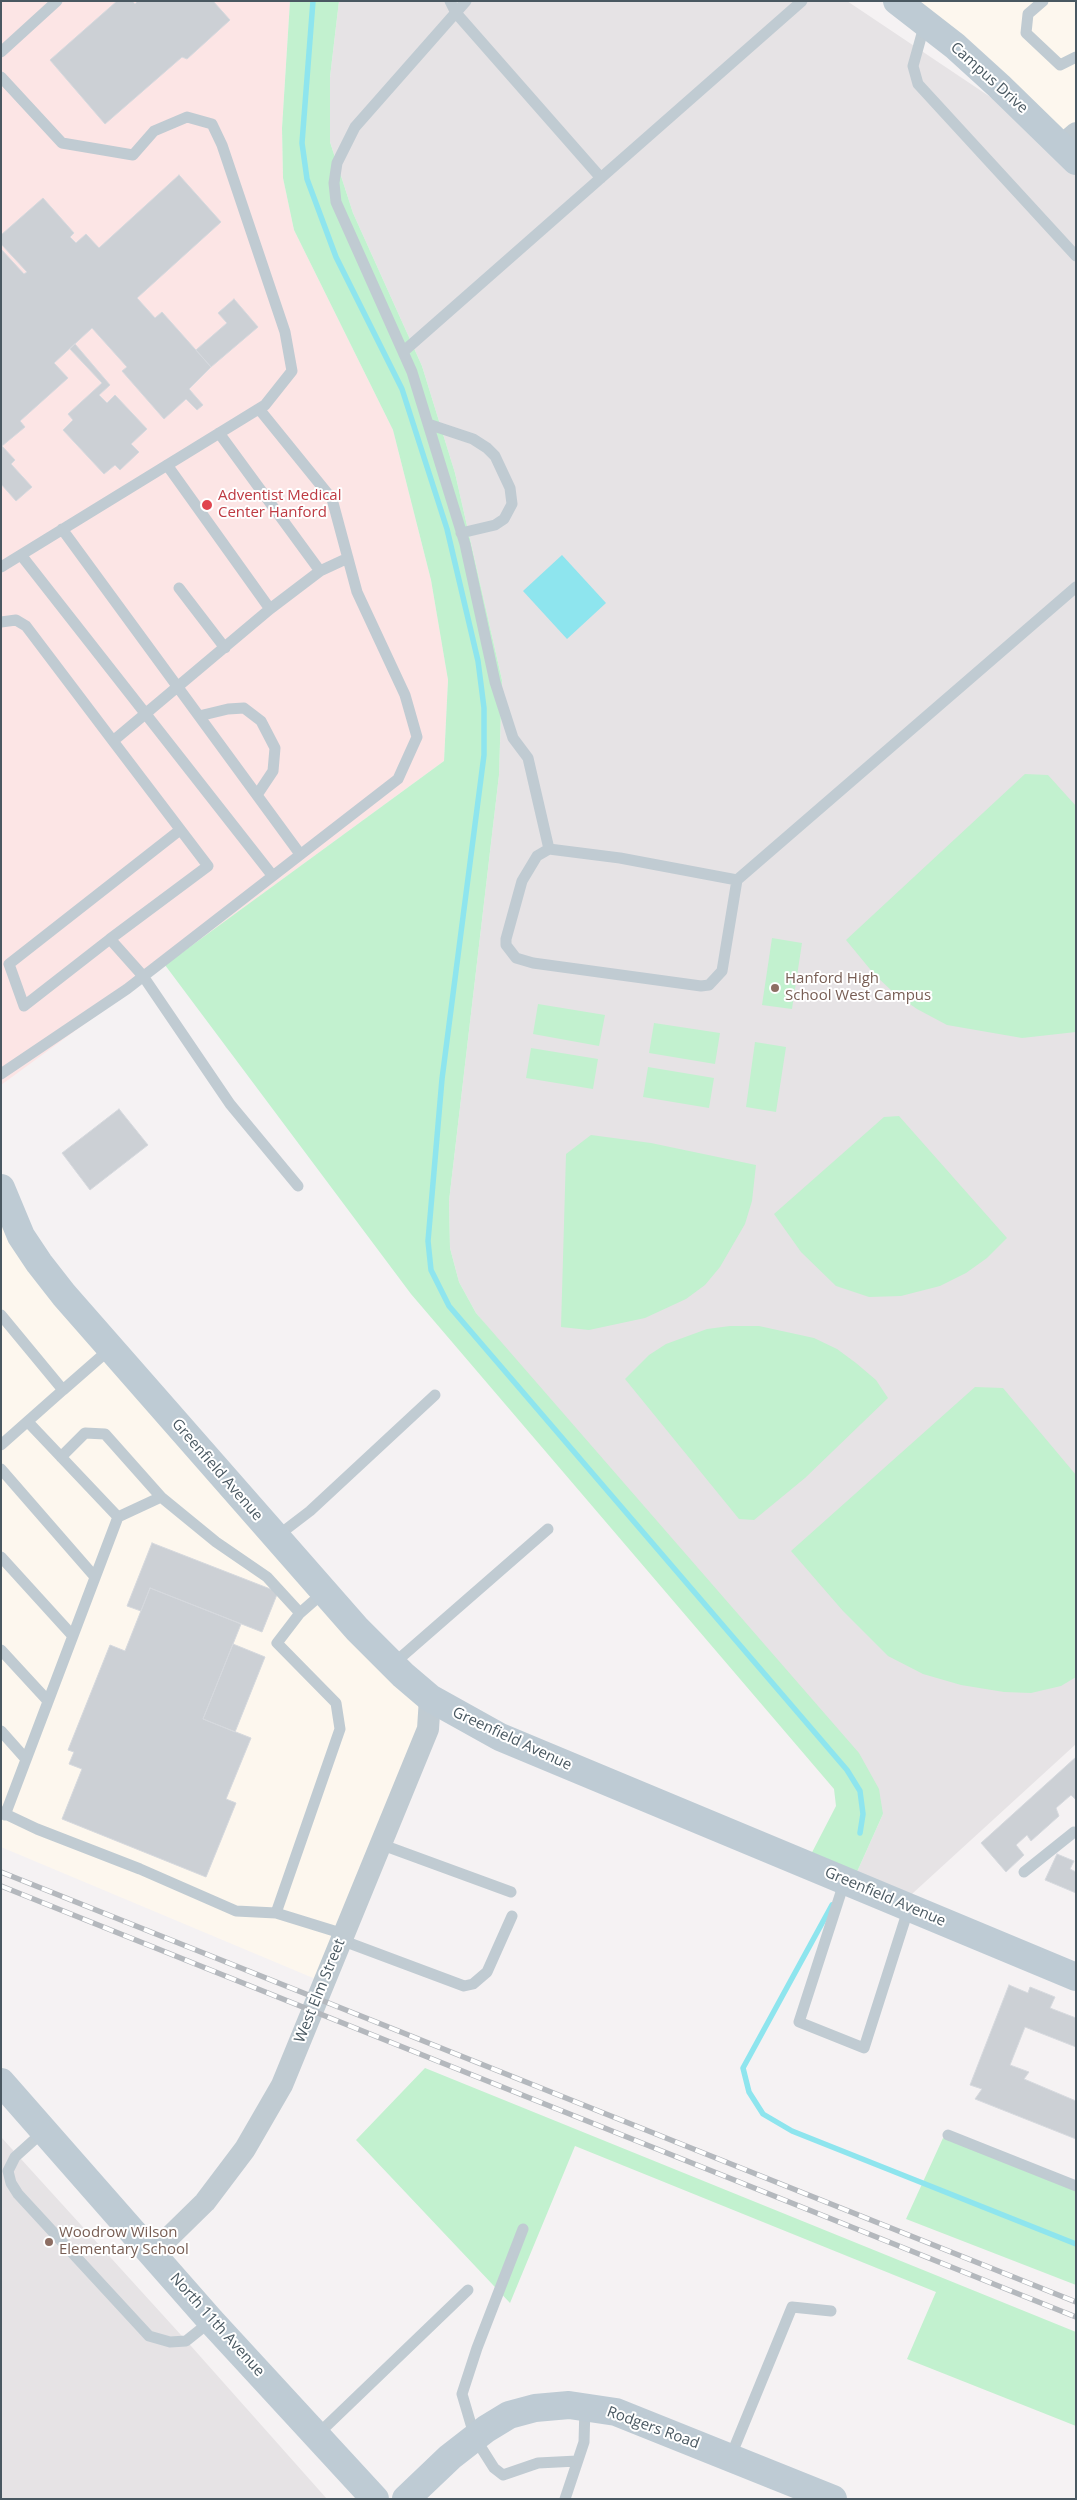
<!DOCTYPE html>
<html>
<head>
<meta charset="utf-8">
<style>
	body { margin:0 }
	#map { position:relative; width:1077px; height:2500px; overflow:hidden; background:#f5f2f3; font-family:"Open Sans",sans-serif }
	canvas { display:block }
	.frame { position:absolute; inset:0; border:2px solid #495861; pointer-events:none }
</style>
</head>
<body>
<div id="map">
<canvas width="1077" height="2500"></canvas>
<div class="frame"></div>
</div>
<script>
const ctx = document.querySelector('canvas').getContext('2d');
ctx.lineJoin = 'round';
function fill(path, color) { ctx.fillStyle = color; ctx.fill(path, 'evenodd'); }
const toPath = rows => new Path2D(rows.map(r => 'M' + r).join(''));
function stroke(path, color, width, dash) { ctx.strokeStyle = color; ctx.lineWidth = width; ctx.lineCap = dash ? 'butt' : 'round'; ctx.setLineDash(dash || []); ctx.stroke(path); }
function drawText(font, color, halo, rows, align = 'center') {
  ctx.font = font + ' "Open Sans",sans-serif'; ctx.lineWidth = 4; ctx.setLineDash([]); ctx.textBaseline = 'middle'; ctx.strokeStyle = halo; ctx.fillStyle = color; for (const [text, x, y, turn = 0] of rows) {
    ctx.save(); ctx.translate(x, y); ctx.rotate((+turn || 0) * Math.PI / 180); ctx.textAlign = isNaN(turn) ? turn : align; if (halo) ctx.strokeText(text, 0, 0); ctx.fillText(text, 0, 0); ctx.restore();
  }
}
fill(toPath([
	[900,1,1076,1,1076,161],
	[1,1188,21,1236,430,1698,325,1983,1,1847]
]), '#fdf7ee');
fill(toPath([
	[339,1,847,1,1062,145,1076,161,1076,1744,901,1904,852,1883,883,1814,476,1313,459,1282,450,1248,449,1201,499,775,502,680,455,473,422,366,353,213,330,142,330,77],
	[1,2137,191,2346,327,2499,1,2499]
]), '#e6e3e5');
fill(toPath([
	[1,1,290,1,282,128,283,178,294,230,393,430,431,580,448,680,444,761,1,1085]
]), '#fce5e5');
fill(toPath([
	[290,1,339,1,330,77,330,142,353,213,422,366,455,473,502,680,499,775,449,1201,450,1248,459,1282,476,1313,859,1753,879,1789,883,1814,852,1883,806,1864,836,1806,834,1789,411,1294,165,965,444,761,448,680,431,580,393,430,294,230,283,178,282,128],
	[1025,774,1048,775,1076,806,1076,1032,1022,1038,947,1025,917,1009,894,993,874,974,846,940],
	[772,938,802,943,792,1009,762,1005],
	[538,1004,605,1015,599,1046,533,1034],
	[654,1023,720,1033,715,1064,649,1053],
	[755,1042,786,1047,776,1112,746,1107],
	[531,1048,598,1059,593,1089,526,1078],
	[648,1067,714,1078,709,1108,643,1097],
	[899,1116,1007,1238,987,1258,966,1273,940,1286,901,1296,869,1297,836,1286,801,1252,774,1214,884,1117],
	[591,1135,651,1143,756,1165,752,1201,745,1224,720,1267,705,1285,686,1299,645,1318,589,1330,561,1327,566,1154],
	[730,1326,759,1326,814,1338,837,1349,856,1363,876,1380,888,1398,805,1478,754,1520,739,1519,625,1379,649,1355,666,1344,707,1329],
	[975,1387,1003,1388,1076,1475,1076,1677,1061,1686,1031,1693,1004,1692,961,1685,923,1674,888,1656,843,1611,791,1551],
	[425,2068,1076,2332,1076,2426,907,2359,936,2292,575,2146,510,2303,356,2140],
	[943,2138,1076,2190,1076,2285,906,2219]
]), '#c2f1cf');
fill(toPath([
	[562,555,606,603,567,639,523,591]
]), '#8ee5ee');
stroke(toPath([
	[313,1,302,143,307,179,336,257,402,389,447,529,478,661,484,708,484,755,442,1079,428,1241,431,1270,449,1306,847,1770,860,1791,863,1814,860,1833],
	[832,1905,743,2068,749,2092,763,2114,792,2131,1076,2244]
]), '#8ee5ee', 5.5);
const building = toPath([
	[117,1,132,1,135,4,138,1,213,1,230,20,187,59,182,57,105,124,50,60,117,1],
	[179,175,221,222,137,298,155,318,162,312,211,367,189,389,203,405,197,410,186,399,164,419,122,371,127,367,92,328,54,363,68,378,20,421,25,427,2,446,15,460,11,464,32,487,16,501,1,484,1,249,24,274,27,272,1,244,1,235,43,198,74,233,70,237,76,243,86,234,99,248,179,175],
	[234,299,258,327,211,367,196,350,227,323,218,313,234,299],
	[75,344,110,385,99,395,107,403,115,395,147,429,131,444,139,452,120,470,115,465,104,474,63,430,73,420,68,414,102,383,70,349,75,344],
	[119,1109,148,1145,90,1190,62,1153,119,1109],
	[152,1543,278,1592,262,1632,150,1588,141,1611,127,1606,152,1543],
	[150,1588,241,1624,203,1719,251,1738,226,1799,236,1803,206,1877,62,1819,82,1769,69,1764,74,1752,68,1750,110,1645,125,1651,150,1588],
	[233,1644,265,1657,235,1732,203,1719,233,1644],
	[1076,1757,1076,1800,1071,1795,1056,1808,1059,1816,1031,1841,1027,1835,1016,1845,1024,1855,1006,1872,981,1843,1076,1757],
	[1057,1854,1074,1861,1070,1869,1076,1872,1076,1893,1045,1880,1057,1854],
	[1009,1985,1028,1993,1030,1987,1055,1997,1050,2008,1076,2018,1076,2047,1025,2027,1010,2065,1029,2072,1024,2079,1076,2101,1076,2139,975,2099,982,2089,970,2085,1009,1985]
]);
fill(building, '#ccd0d5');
stroke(building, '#d6d9de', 1);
stroke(toPath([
	[450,1,456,13,601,178],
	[466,1,355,127,337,163,334,183,336,202,412,372,465,544,495,682,513,738,528,758,549,849],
	[1043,1,1028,14,1026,33,1060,65,1076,57],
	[925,23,913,66,918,84,1076,256],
	[1,52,57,1],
	[1,77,62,143,133,155,154,131,187,117,212,124,222,145,285,332,292,371,265,405,1,567],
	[404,351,802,1],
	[428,424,473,439,487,448,495,456,510,488,512,504,504,519,495,525,461,533],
	[219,433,320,571],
	[167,465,270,609],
	[62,529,300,854],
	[21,555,272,875],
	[179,588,225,648],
	[1,622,16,620,26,626,113,741],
	[199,716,228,709,244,708,261,721,275,748,273,771,257,795],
	[737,880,620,858,549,849,537,856,522,881,506,939,506,945,516,958,533,963,701,986,709,985,722,971,737,880,1076,587],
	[110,939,24,1006,9,964,180,830],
	[1,1074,127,989,398,779,417,737,405,695,357,592,332,499,259,409],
	[298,1186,230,1104,143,976,110,939,208,866,113,741,270,609,320,571,348,558],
	[1,1315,63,1390,111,1348],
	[28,1422,118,1517,161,1497,216,1542,267,1577,300,1613,324,1592],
	[1,1445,63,1390],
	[61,1457,85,1433,105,1434,161,1497],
	[1,1469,95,1577],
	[276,1537,310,1511,435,1395],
	[1,1557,72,1635],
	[300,1613,277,1643,336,1703,340,1729,276,1913,344,1934],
	[1,1650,48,1701],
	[392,1665,548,1529],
	[1,1731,25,1758],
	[1,1812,37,1829,140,1869,236,1911,276,1913],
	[5,1815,118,1517],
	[380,1844,511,1892],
	[1024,1872,1074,1832,1076,1833],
	[845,1880,799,2022,864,2048,909,1907],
	[341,1940,464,1986,473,1984,487,1972,512,1916],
	[45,2130,15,2157,8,2171,11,2183,18,2194,149,2336,170,2342,186,2341,211,2321],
	[948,2135,1076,2186],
	[523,2229,477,2348,462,2394,475,2438,494,2468,503,2475,538,2463,577,2461],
	[317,2435,468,2290],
	[730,2458,792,2307,831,2311],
	[565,2499,584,2442,585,2407]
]), '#c0cbd2', 11);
stroke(toPath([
	[1062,145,1076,133],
	[153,2253,205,2202,245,2149,282,2085,428,1729,430,1698]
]), '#c0cbd2', 22);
stroke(toPath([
	[897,1,955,46,999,86,1076,161],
	[1,1188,21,1236,39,1263,64,1295,357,1629,403,1675,430,1698,500,1737,1076,1977],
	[1,2082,211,2321,375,2499],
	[406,2499,450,2457,486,2429,509,2415,535,2408,569,2405,616,2412,833,2499]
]), '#becbd4', 28);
const rail = toPath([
	[1,1872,1076,2302],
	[1,1886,1076,2317]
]);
stroke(rail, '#b4b8bd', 5.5);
stroke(rail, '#fff', 4, [11]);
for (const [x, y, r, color] of [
	[207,505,6,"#e0444e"],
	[775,988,5,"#8d6e63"],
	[49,2242,5,"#8d6e63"]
]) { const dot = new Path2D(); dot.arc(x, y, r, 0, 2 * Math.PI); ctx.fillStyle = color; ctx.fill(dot); stroke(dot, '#fff', 2); }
drawText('15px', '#495861', '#fff', [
	["Campus Drive",989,78,42],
	["Greenfield Avenue",217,1470,49],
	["Greenfield Avenue",512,1739,25],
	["Greenfield Avenue",885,1897,23],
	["West Elm Street",320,1991,-68],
	["North 11th Avenue",217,2325,48],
	["Rodgers Road",653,2428,20]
]);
drawText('15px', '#be3a42', '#fff', [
	["Adventist Medical",218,496],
	["Center Hanford",218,513]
], 'left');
drawText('15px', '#785e54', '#fff', [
	["Hanford High",785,979],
	["School West Campus",785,996],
	["Woodrow Wilson",59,2233],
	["Elementary School",59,2250]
], 'left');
</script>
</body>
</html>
